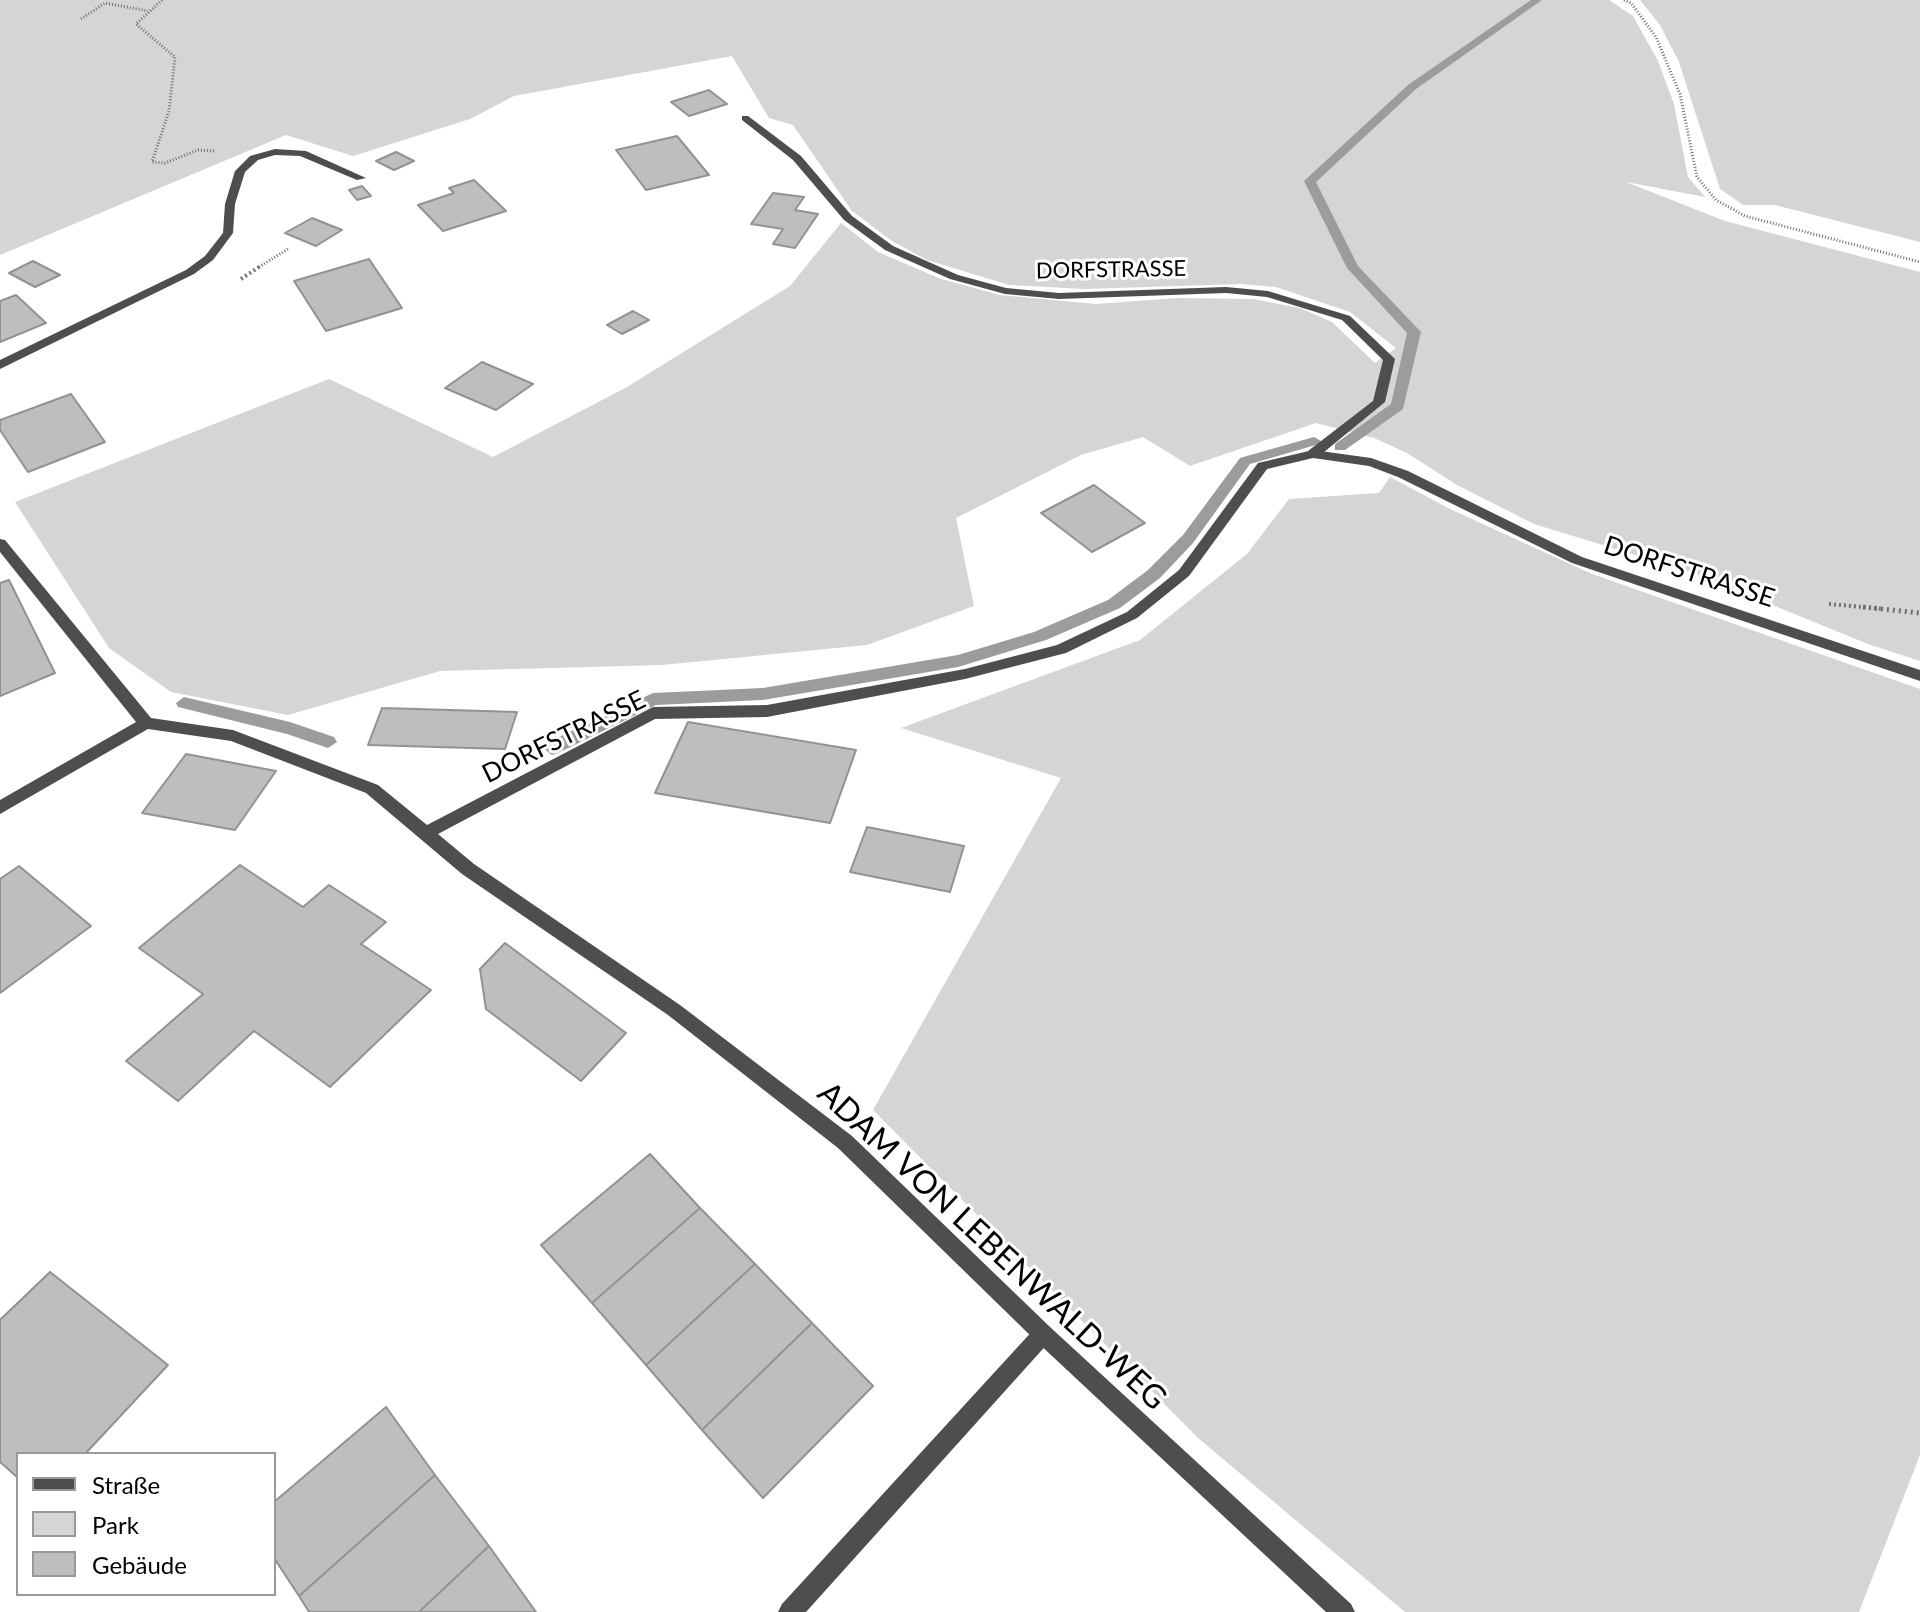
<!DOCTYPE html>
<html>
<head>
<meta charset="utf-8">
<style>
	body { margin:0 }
	#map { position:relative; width:1920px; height:1612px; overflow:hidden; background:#fff; font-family:Lato,sans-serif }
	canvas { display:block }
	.legend { position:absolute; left:16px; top:1452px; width:260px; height:144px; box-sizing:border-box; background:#fff; border:2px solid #999; margin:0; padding:10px 14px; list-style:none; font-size:24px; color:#000 }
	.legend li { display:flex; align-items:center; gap:16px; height:40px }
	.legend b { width:40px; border:2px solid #999 }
</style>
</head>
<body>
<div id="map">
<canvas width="1920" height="1612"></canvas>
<ul class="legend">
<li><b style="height:10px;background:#4e4e4e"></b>Straße</li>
<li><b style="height:22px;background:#d5d5d5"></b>Park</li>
<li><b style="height:22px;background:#bebebe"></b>Gebäude</li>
</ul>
</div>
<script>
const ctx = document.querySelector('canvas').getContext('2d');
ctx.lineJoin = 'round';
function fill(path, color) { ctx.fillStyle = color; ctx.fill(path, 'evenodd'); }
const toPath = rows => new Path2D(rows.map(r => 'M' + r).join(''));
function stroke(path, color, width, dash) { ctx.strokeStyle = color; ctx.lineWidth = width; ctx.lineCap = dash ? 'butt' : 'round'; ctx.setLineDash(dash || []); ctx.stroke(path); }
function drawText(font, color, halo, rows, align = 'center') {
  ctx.font = font + ' Lato,sans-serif'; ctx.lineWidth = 6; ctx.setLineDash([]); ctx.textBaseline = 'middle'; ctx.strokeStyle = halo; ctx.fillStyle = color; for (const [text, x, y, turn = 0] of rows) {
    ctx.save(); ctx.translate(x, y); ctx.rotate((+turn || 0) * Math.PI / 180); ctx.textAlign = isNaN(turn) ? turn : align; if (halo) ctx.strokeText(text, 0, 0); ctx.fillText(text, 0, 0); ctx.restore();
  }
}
fill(toPath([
	[0,0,1609,0,1633,16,1658,61,1674,104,1688,177,1705,197,1626,182,1725,221,1920,272,1920,661,1868,644,1694,573,1534,524,1457,485,1407,453,1374,438,1316,423,1190,466,1143,437,1081,455,956,518,974,606,867,645,662,665,440,671,288,715,171,692,109,648,15,502,329,379,493,457,627,387,790,286,841,223,878,252,941,279,1000,295,1096,304,1178,298,1253,299,1300,308,1332,322,1375,363,1396,348,1350,312,1276,287,1241,284,1084,289,1009,285,927,260,892,241,852,211,793,125,769,118,732,56,514,96,470,119,353,156,286,135,0,255],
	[1640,0,1920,0,1920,242,1775,205,1743,205,1720,189,1679,62,1660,25],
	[1390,477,1450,509,1592,574,1920,689,1920,1455,1859,1612,1405,1612,1198,1438,873,1110,1061,778,901,728,1140,640,1247,554,1289,499,1379,493]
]), '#d5d5d5');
fill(toPath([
	[1531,0,1542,0,1416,89,1316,182,1358,266,1421,332,1403,409,1345,450,1335,450,1335,444,1391,404,1407,333,1347,268,1304,181,1408,85,1531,0],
	[1314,437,1321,441,1319,444,1250,464,1193,543,1160,578,1120,608,1046,640,958,667,763,700,656,705,558,753,552,755,543,748,546,743,653,693,763,688,958,655,1034,632,1108,600,1148,570,1183,535,1240,458,1314,437],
	[184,697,290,722,334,737,337,742,328,748,287,734,178,707,176,703,184,697]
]), '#9c9c9c');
const building = toPath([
	[709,90,727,104,689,116,671,102,709,90],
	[677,136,709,175,646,190,616,150,677,136],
	[396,152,414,161,394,170,376,161,396,152],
	[474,180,506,211,443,231,418,205,454,193,449,188,474,180],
	[362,186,371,196,357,200,349,190,362,186],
	[773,193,804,197,795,210,818,214,795,248,773,244,783,229,751,224,773,193],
	[312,218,342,230,316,246,285,233,312,218],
	[369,259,402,308,326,331,294,281,369,259],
	[33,261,60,275,35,287,9,273,33,261],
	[16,295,46,323,0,342,0,301,16,295],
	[633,311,649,320,622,334,607,325,633,311],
	[482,362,533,384,496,410,445,388,482,362],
	[71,394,105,442,28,472,0,430,0,420,71,394],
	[1094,485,1145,523,1092,552,1041,513,1094,485],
	[9,580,55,673,0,696,0,583,9,580],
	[382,708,517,712,505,749,368,745,382,708],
	[688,722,856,750,830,823,655,793,688,722],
	[186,754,276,771,235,830,142,813,186,754],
	[867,827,964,846,950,892,850,872,867,827],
	[240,865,303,907,329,885,386,922,361,944,431,990,330,1087,254,1031,178,1101,126,1061,203,994,139,948,240,865],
	[19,866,91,926,0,993,0,879,19,866],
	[505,943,626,1033,581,1081,486,1009,480,969,505,943],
	[650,1154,700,1208,592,1303,541,1245,650,1154],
	[700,1208,755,1264,646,1365,592,1303,700,1208],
	[755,1264,812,1323,702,1430,646,1365,755,1264],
	[50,1272,168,1365,85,1454,18,1454,18,1478,0,1462,0,1320,50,1272],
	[812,1323,873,1386,763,1498,702,1430,812,1323],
	[386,1407,435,1475,299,1596,274,1558,274,1502,386,1407],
	[435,1475,489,1546,419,1612,309,1612,299,1596,435,1475],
	[489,1546,536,1612,419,1612,489,1546]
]);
fill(building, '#bebebe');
stroke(building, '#929292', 2);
stroke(toPath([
	[162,0,136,24,175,57,169,111,152,162,165,163,198,150,214,151],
	[1624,0,1631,3,1656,37,1680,94,1697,177,1716,200,1745,216,1920,262],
	[81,19,105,3,148,11],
	[259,267,288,249]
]), '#707070', 3, [1, 2]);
stroke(toPath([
	[241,279,262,265],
	[1829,604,1884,609]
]), '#707070', 4, [2, 3]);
stroke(toPath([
	[1863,607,1920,613]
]), '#707070', 5, [2, 4]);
fill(toPath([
	[742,116,748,116,801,156,852,216,893,246,958,275,1006,288,1059,293,1226,287,1268,291,1350,316,1395,359,1385,402,1318,457,1308,457,1308,451,1373,401,1383,360,1342,320,1267,297,1226,293,1059,299,1005,294,950,279,885,250,844,220,793,160,742,120,742,116],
	[1043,1324,1050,1327,1053,1334,1050,1341,806,1612,778,1612,782,1604,1036,1327,1043,1324]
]), '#4e4e4e');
fill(toPath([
	[275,149,306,151,366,178,357,180,300,156,275,155,258,160,245,172,235,204,233,233,213,260,194,274,0,369,0,360,186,270,205,256,223,233,225,204,235,171,250,156,275,149],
	[1313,450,1371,458,1408,471,1582,557,1920,670,1920,681,1572,563,1398,477,1369,466,1313,458,1267,469,1189,576,1137,618,1066,653,965,679,767,717,655,719,438,834,474,864,680,1005,852,1136,1050,1327,1351,1604,1355,1612,1326,1612,1036,1341,838,1148,668,1015,462,874,366,793,231,741,148,729,0,814,0,800,136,722,0,552,0,539,5,540,151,718,233,730,378,785,427,825,653,707,767,705,965,669,1057,645,1127,612,1179,570,1258,463,1313,450]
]), '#4e4e4e');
drawText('22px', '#000', '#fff', [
	["DORFSTRASSE",1111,270,-1]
]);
drawText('26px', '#000', '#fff', [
	["DORFSTRASSE",1689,572,18],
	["DORFSTRASSE",564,737,-26]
]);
drawText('32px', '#000', '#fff', [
	["ADAM VON LEBENWALD-WEG",992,1246,43]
]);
</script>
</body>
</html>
